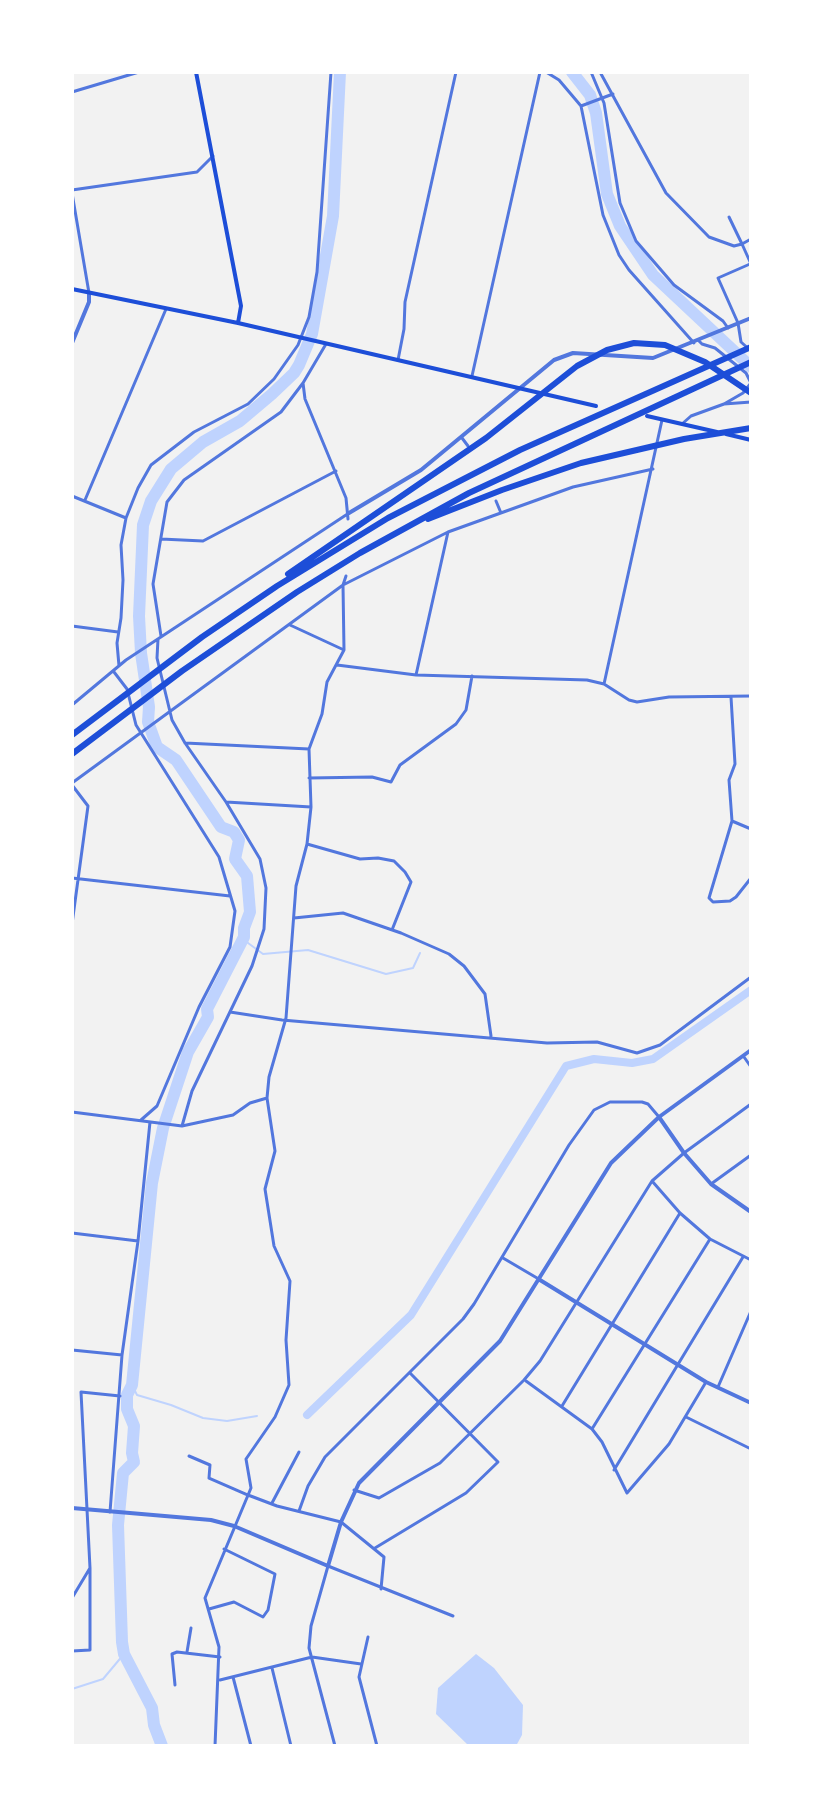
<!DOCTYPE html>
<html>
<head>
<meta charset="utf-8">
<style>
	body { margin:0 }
	#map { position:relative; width:823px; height:1818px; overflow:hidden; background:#f2f2f2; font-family:Signika,sans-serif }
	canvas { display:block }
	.frame { position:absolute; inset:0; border:74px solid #fff; pointer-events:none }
</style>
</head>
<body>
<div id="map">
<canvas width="823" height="1818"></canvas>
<div class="frame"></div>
</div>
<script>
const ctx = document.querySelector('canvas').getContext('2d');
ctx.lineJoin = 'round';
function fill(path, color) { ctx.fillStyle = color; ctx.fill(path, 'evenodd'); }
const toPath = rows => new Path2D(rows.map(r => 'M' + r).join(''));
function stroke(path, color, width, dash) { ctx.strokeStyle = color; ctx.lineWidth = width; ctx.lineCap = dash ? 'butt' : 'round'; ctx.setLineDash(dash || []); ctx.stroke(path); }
fill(toPath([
	[476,1654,494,1668,523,1705,522,1735,516,1746,469,1746,436,1714,438,1688]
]), '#bfd3fe');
stroke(toPath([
	[244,937,248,943,263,954,308,950,386,974,413,968,420,953],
	[132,1385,137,1395,171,1405,203,1418,227,1421,257,1416],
	[72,1689,103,1679,124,1654]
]), '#bfd3fe', 2);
stroke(toPath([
	[307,1415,411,1315,566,1066,594,1059,632,1063,653,1059,751,990]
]), '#bfd3fe', 8);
stroke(toPath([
	[572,72,590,95,596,113,607,194,620,226,653,275,751,367],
	[162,1746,154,1725,152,1708,124,1654,122,1642,118,1525,123,1473,134,1462,132,1453,134,1426,127,1409,127,1395,132,1385,152,1183,163,1128,188,1052,208,1017,207,1009,244,937,244,928,250,912,247,876,235,859,239,840,234,832,221,827,176,760,157,747,148,722,149,707,141,653,139,616,143,525,151,501,171,469,203,442,240,421,272,394,294,373,299,365,312,334,333,216,340,72]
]), '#bfd3fe', 12);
stroke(toPath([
	[546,72,559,80,581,106,603,215,619,255,629,270,694,343],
	[591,72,604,103,620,203,636,241,674,285,723,321,728,328],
	[600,72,666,193,709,237,734,246,742,244,751,264],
	[72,92,139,72],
	[581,106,613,94],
	[72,190,197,172,213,156],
	[72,193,89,293],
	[729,217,742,244,751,239],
	[750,264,718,278,738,323,741,342,751,351],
	[326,344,303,383,305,399,346,498,348,519],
	[398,360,404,329,405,302,456,72],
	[472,376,540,72],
	[724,404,751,402],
	[682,424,691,416,724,404,743,393,751,383,746,373,715,348,702,344,698,340],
	[462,438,468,446],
	[72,496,126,518,121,545,123,580,121,618,117,643,119,666],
	[85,500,166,309],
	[496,501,501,513],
	[126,518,138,488,151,465,194,432,248,404,274,379,298,345,309,317,317,272,331,72],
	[161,539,203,541,336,471],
	[290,625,344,650],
	[72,626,118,632],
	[161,636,153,584,167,502,184,480,281,412,303,383],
	[158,639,157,658,172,720,185,743,226,802,311,807],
	[337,665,416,675,587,680,604,684,629,700,637,702,669,697,751,696],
	[114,672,127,689,136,725,219,857,235,911,230,947,199,1007,157,1106,141,1120],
	[416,675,448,532],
	[604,684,662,420],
	[731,697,735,764,729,780,732,821,709,898,713,902,730,901,736,897,751,878],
	[72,705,126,660,349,513],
	[185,743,309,749],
	[309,778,372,777,391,782,400,765,456,724,466,710,472,676],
	[72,783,343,585,448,532,573,487,653,469],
	[72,785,88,806,72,924],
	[732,821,751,829],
	[307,844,360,859,378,858,394,861,405,872,411,882,392,930],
	[72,878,230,896],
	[294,918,343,913,401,933,449,954,464,966,485,994,491,1036],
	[230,1012,282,1020,547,1043,597,1042,637,1053,660,1045,751,977],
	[744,1057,751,1067],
	[72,1112,182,1126,233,1115,250,1103,267,1098],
	[182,1126,192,1091,252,966,264,929,266,888,260,859,226,802],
	[652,1181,680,1213,710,1239,751,1260],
	[711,1184,751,1155],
	[72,1233,138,1241],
	[503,1258,537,1278],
	[72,1350,122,1355],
	[526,1381,592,1429,602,1442,627,1493,669,1444,706,1382],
	[718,1387,751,1311],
	[562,1406,680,1213],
	[686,1417,751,1449],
	[592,1429,710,1239],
	[189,1456,210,1465,209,1478,248,1495,277,1506,341,1522,384,1557,381,1589],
	[614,1470,743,1257],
	[354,1490,379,1498,440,1463,524,1380,540,1361,652,1181,684,1153,751,1104],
	[272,1503,299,1452],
	[299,1511,308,1486,325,1457,463,1319,474,1304,569,1145,594,1110,610,1102,642,1102,648,1104,659,1117],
	[110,1512,122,1355,138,1241,150,1122],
	[375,1548,466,1493,498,1462,410,1373],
	[72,1598,90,1568],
	[209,1609,234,1602,263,1617,268,1610,275,1574,224,1549],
	[368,1637,359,1677,377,1746],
	[72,1651,90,1650,90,1568,81,1392,120,1396],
	[187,1652,191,1628],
	[272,1668,291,1746],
	[233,1677,251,1746],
	[220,1680,312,1657,361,1664],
	[175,1685,172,1654,177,1652,220,1657],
	[215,1746,219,1647,205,1598,251,1488,246,1459,275,1417,289,1385,286,1340,290,1281,274,1246,265,1189,275,1151,267,1098,269,1077,286,1018,296,886,307,844,311,807,309,749,322,714,327,682,344,650,343,585,346,576],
	[335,1746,309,1648,311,1626,328,1566,453,1616]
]), '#5277de', 3);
stroke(toPath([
	[72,343,89,302,89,293],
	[349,513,421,470,554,360,573,353,653,358,751,318],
	[659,1117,684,1153,711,1184,751,1212],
	[540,1280,706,1382,751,1403],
	[72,1508,211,1520,234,1526,328,1566,341,1522,359,1483,500,1341,611,1163,659,1117,751,1050]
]), '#5277de', 4);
stroke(toPath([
	[196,72,241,306,238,323],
	[72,289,238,323,596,406],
	[647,416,717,432],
	[726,434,751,440]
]), '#1d4ed8', 4);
stroke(toPath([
	[428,519,502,490,581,463,684,439,751,428],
	[288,574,486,438,577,366,607,350,634,343,665,345,705,362,751,393],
	[72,735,202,637,277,586,388,518,520,450,751,347],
	[72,754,182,671,297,592,360,553,469,493,751,362]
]), '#1d4ed8', 6);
</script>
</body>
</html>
